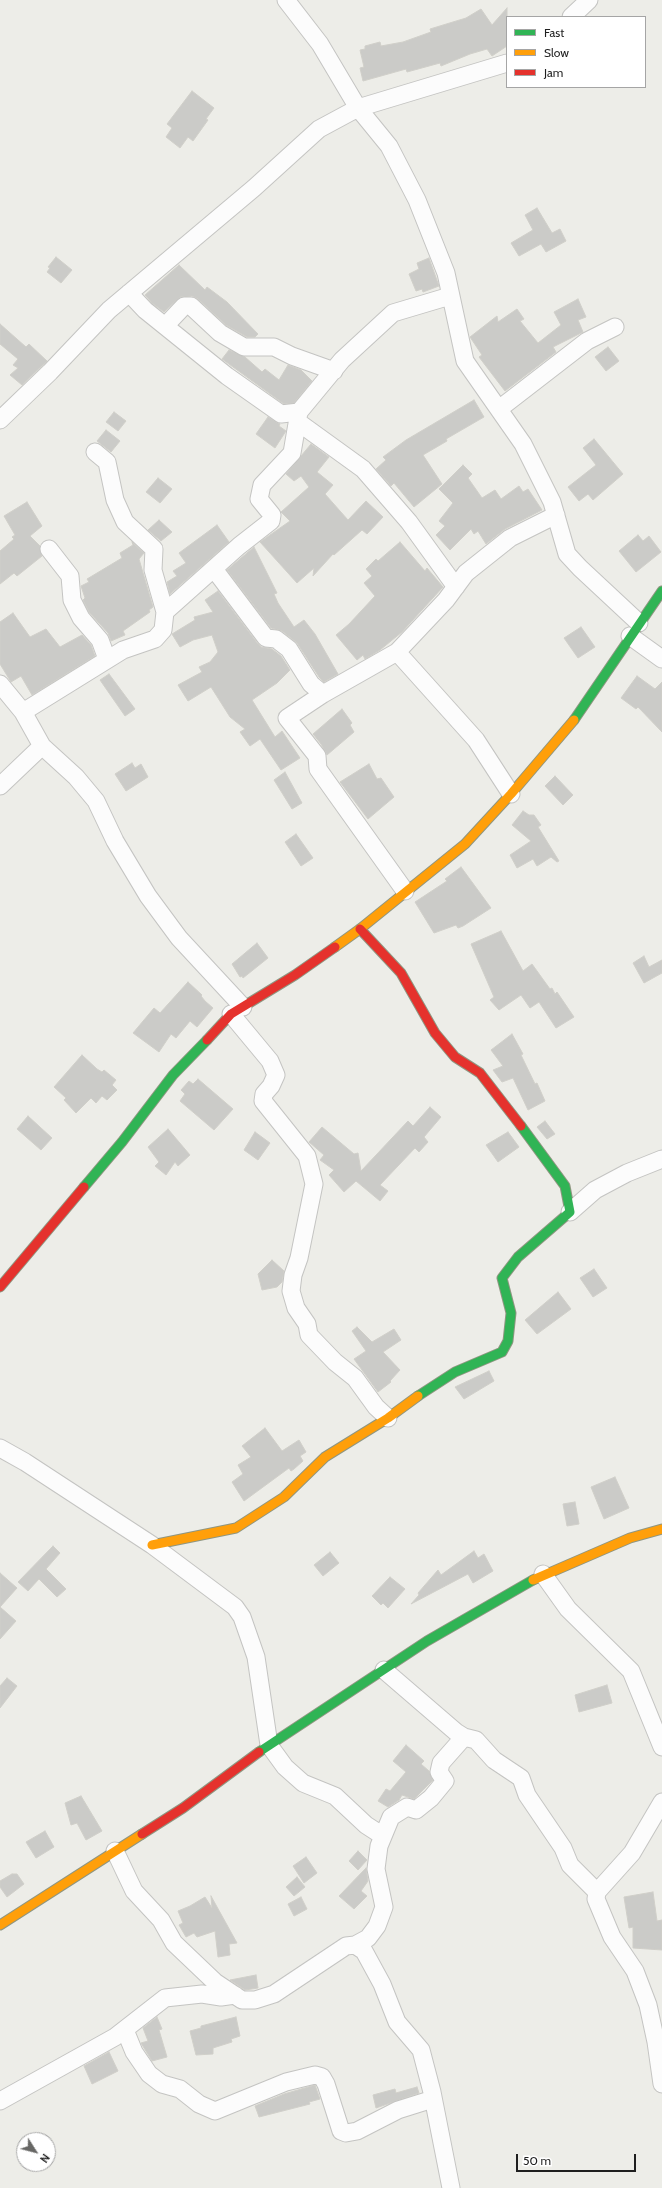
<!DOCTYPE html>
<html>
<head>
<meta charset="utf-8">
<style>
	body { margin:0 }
	#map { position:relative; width:662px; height:2188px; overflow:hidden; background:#edede8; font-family:Cabin,sans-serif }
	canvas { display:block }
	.legend { position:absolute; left:506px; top:16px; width:140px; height:72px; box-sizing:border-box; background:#fff; border:1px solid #a5a5a5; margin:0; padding:5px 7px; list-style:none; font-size:12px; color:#1f1f1f }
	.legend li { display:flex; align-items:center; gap:8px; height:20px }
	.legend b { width:20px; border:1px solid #a5a5a5 }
	.north { position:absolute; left:16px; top:2132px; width:40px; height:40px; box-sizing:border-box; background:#fff; border:1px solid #a5a5a5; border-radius:50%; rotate:126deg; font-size:11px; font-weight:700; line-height:16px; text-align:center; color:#1f1f1f }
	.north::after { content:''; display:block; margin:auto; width:14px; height:18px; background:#676765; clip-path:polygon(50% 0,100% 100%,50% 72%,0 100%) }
	.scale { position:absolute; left:516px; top:2154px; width:120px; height:18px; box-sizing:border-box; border:2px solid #1f1f1f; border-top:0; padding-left:5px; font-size:12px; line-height:14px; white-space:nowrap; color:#1f1f1f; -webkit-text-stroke:3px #fff; paint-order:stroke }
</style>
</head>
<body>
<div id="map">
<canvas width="662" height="2188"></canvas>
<ul class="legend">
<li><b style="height:5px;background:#30b455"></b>Fast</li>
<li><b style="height:5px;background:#ff9f0a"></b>Slow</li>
<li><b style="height:5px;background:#e5322d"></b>Jam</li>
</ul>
<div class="north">N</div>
<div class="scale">50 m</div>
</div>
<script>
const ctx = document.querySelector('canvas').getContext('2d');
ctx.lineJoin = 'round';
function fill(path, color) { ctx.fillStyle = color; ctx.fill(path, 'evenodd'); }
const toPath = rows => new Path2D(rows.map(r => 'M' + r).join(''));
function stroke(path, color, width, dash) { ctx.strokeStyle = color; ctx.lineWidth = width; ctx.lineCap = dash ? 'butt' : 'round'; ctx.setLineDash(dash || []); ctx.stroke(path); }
const building = toPath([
	[507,8,507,46,492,56,487,49,470,54,441,66,440,63,407,72,406,69,363,81,360,68,364,67,360,50,365,49,365,46,380,42,381,46,403,42,431,32,430,29,466,18,481,9,492,25,507,8],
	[192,91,214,108,206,119,208,120,193,141,188,137,180,148,166,137,172,128,167,124,192,91],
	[537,208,552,233,560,229,566,241,546,252,541,244,519,256,511,243,533,230,525,215,537,208],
	[56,257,72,270,61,283,47,272,50,268,48,267,56,257],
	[429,258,439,286,423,292,422,289,416,291,409,274,419,269,417,263,429,258],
	[179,265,205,290,207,287,227,302,258,334,255,337,247,337,226,325,198,299,192,296,180,297,164,312,152,303,145,295,179,265],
	[578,299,586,317,578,320,583,332,553,347,556,352,505,391,479,357,482,355,470,337,497,316,498,322,517,309,524,319,520,321,538,343,561,325,554,312,578,299],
	[0,324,26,347,29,344,47,361,22,385,10,375,18,368,13,365,18,359,0,344,0,324],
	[608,347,619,361,606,371,595,357,608,347],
	[229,350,245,357,262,372,265,369,279,380,288,365,301,370,312,381,294,403,284,404,222,359,229,350],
	[474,400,484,417,446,439,447,441,423,455,442,484,414,507,394,483,391,486,376,469,386,460,383,457,406,440,474,400],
	[114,412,126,421,118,431,106,422,114,412],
	[268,417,280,424,279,426,286,431,275,448,256,434,268,417],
	[106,430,120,441,111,452,97,441,106,430],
	[594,439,623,474,593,500,588,494,579,501,568,487,596,465,583,448,594,439],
	[311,444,329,457,317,472,333,485,325,494,348,520,366,501,383,517,367,534,362,530,334,555,333,554,313,576,314,568,297,583,260,542,290,521,281,512,309,487,301,476,294,481,286,474,311,444],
	[463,465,472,474,468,478,482,498,495,490,501,499,519,486,523,492,528,489,542,510,505,529,486,544,478,531,474,534,471,529,450,550,436,535,445,526,439,521,453,503,439,489,463,465],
	[158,478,172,489,160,503,146,492,158,478],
	[27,502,42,526,30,536,40,546,42,556,17,576,14,573,0,584,0,551,14,539,12,537,15,535,4,516,27,502],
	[159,520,172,532,161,541,148,530,159,520],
	[217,525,229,542,170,594,167,582,177,576,173,571,186,563,179,553,217,525],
	[638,535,643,541,649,536,661,552,636,572,619,551,638,535],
	[132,542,144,553,139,559,153,607,149,610,150,612,123,631,125,635,111,641,108,633,89,612,83,600,85,598,81,586,89,582,87,579,122,558,120,553,133,545,132,542],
	[400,542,425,571,427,568,443,587,402,632,380,650,365,659,363,655,357,660,336,635,349,624,375,596,364,583,372,576,366,569,376,559,378,561,400,542],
	[254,547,277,593,274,594,278,603,294,627,304,620,315,634,338,674,324,682,319,677,297,643,282,631,271,628,227,570,254,547],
	[218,591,258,644,261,647,272,649,281,656,290,670,277,683,252,700,275,737,282,731,300,758,281,770,260,739,250,746,240,732,245,729,230,717,211,687,188,701,178,685,202,672,199,667,210,662,218,652,212,635,193,640,180,647,172,634,195,620,194,617,213,612,205,600,218,591],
	[13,613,30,637,46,629,60,647,82,635,91,645,95,656,32,695,21,676,11,682,0,664,0,622,13,613],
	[581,627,595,647,578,658,564,638,581,627],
	[109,674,135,709,125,716,100,680,109,674],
	[637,676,655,689,662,682,662,732,638,707,636,709,621,698,637,676],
	[342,709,352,723,350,725,354,732,327,755,321,744,313,734,342,709],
	[132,763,135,768,141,764,148,777,126,791,115,774,132,763],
	[369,764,377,779,381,778,394,797,368,819,340,782,369,764],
	[285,772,302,803,292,809,274,780,285,772],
	[555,776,573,795,563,805,545,786,555,776],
	[523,811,529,815,534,815,541,825,538,827,559,861,557,862,551,857,537,866,533,859,517,868,510,855,531,841,512,825,523,811],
	[296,834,313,858,301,866,285,842,296,834],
	[461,867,491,908,463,926,458,928,456,925,434,933,415,902,447,881,445,879,461,867],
	[501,931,523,971,532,964,550,989,552,988,555,994,557,992,574,1017,556,1028,539,1002,530,1008,521,995,499,1010,490,1000,494,997,471,944,501,931],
	[257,943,268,958,243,978,242,976,240,977,232,964,257,943],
	[644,956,649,967,662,960,662,973,644,983,633,963,644,956],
	[188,982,202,995,201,996,205,1001,213,1008,197,1027,190,1021,176,1038,171,1034,159,1052,133,1033,154,1008,160,1013,188,982],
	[512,1034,523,1054,521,1055,535,1084,537,1083,545,1101,528,1110,513,1078,502,1082,493,1070,503,1066,491,1050,512,1034],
	[82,1055,97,1069,102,1072,104,1070,116,1080,112,1085,117,1090,107,1100,102,1096,96,1103,91,1098,76,1113,64,1100,66,1098,54,1087,82,1055],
	[198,1079,233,1109,214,1130,180,1101,185,1094,181,1090,189,1081,193,1084,198,1079],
	[430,1107,441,1117,424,1137,428,1142,419,1152,415,1148,380,1185,388,1191,380,1201,356,1181,344,1192,329,1175,334,1170,320,1160,324,1155,309,1142,322,1127,354,1154,358,1153,361,1171,408,1121,413,1126,430,1107],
	[28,1116,52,1138,41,1150,17,1129,28,1116],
	[545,1121,555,1134,547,1139,537,1127,545,1121],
	[168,1129,190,1155,178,1166,175,1162,166,1175,155,1166,159,1162,148,1147,168,1129],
	[255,1132,270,1143,258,1160,244,1150,255,1132],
	[508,1132,519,1147,498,1162,486,1145,508,1132],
	[272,1260,284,1271,282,1282,277,1287,262,1290,258,1274,272,1260],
	[594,1269,607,1288,593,1297,580,1278,594,1269],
	[558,1292,571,1309,537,1334,525,1320,558,1292],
	[357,1327,372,1342,394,1329,401,1340,383,1352,400,1370,390,1381,391,1382,378,1392,354,1359,366,1351,352,1331,357,1327],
	[489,1371,494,1381,464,1399,455,1387,489,1371],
	[265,1428,282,1451,299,1440,306,1452,300,1456,303,1461,294,1469,291,1471,289,1468,244,1501,232,1482,243,1474,238,1465,251,1457,242,1446,265,1428],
	[615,1477,629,1508,604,1519,591,1487,615,1477],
	[575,1502,579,1524,567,1526,563,1504,575,1502],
	[53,1546,60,1553,46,1569,66,1589,57,1597,39,1579,28,1591,18,1582,53,1546],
	[474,1551,478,1558,484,1554,493,1571,473,1583,468,1574,411,1604,419,1595,418,1593,438,1570,441,1575,474,1551],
	[330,1552,339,1563,323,1576,314,1565,330,1552],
	[0,1573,17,1588,0,1607,16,1621,0,1639,0,1573],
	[390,1577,405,1589,388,1608,383,1603,381,1605,372,1596,390,1577],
	[7,1678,17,1686,0,1708,0,1686,7,1678],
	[607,1685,612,1703,579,1712,575,1695,607,1685],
	[406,1745,424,1761,421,1764,429,1771,433,1780,414,1799,402,1795,399,1800,388,1807,378,1801,386,1789,390,1791,406,1772,393,1761,406,1745],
	[81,1796,102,1831,86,1840,77,1823,71,1825,65,1803,81,1796],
	[45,1831,54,1847,36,1858,26,1842,45,1831],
	[358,1851,367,1860,358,1870,349,1861,358,1851],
	[306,1857,317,1873,304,1883,293,1866,306,1857],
	[366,1868,368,1881,361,1891,367,1896,354,1909,339,1896,366,1868],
	[12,1874,17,1874,24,1884,7,1897,0,1887,0,1881,12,1874],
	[297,1877,305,1887,294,1896,286,1887,297,1877],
	[653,1892,657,1921,662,1920,662,1950,633,1948,633,1927,629,1928,624,1897,653,1892],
	[211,1896,237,1943,229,1944,230,1955,218,1957,215,1931,197,1937,194,1933,186,1937,179,1925,183,1923,178,1911,190,1906,205,1897,212,1908,211,1896],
	[301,1897,307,1909,294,1916,288,1904,301,1897],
	[256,1975,258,1988,245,1990,230,1980,256,1975],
	[157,2017,162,2029,159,2030,167,2057,152,2061,141,2043,148,2041,143,2028,157,2017],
	[236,2017,240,2036,231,2039,232,2042,213,2048,213,2054,196,2055,190,2031,201,2028,201,2026,236,2017],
	[109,2052,118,2071,92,2084,84,2066,109,2052],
	[315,2085,320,2099,309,2102,310,2104,259,2117,258,2114,255,2106,284,2094,315,2085],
	[417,2087,419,2093,376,2108,373,2095,395,2089,396,2093,417,2087]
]);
fill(building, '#cbcbc8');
stroke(building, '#d0cfc9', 1);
const street = toPath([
	[286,0,320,44,358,108,389,146,417,200,446,273,465,361,523,444,552,502,567,554,580,568,639,623],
	[571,17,589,0],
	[129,293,145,310,227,376,281,414,299,412],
	[165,326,184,306,191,306,220,333,244,347,274,347,292,356,334,371],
	[499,409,587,341,615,327],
	[0,420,50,372,109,310,254,188,319,129,358,108,507,63],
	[298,422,363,469,409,522,456,587],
	[95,452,107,462,115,500,125,522,154,549,153,570,165,612],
	[49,549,70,576,72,600,81,618,100,640,107,659],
	[214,569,266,638,276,639,289,649,311,684,323,694,397,652,446,600,466,573,510,538,556,515],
	[630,636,662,659],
	[397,652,476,740,511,794],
	[0,684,23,712,42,746,76,777,96,801,115,841,148,896,179,938,243,1007],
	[323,694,287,718,317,756,318,769,405,891],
	[23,712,123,650,155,639,163,630,165,612,239,546,271,521,272,515,259,499,262,485,292,453,299,412,342,360,393,313,450,296],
	[0,786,42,746],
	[231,1014,270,1061,276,1075,271,1086,264,1094,263,1101,307,1156,314,1184,299,1258,293,1275,291,1291,296,1308,307,1324,309,1335,335,1362,355,1378,376,1407,388,1418],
	[570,1212,595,1190,627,1173,662,1159],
	[0,1448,25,1462,152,1545,235,1607,242,1617,256,1657,269,1745,285,1767,303,1783,335,1796,366,1825,383,1836],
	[543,1574,568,1609,631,1671,662,1747],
	[384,1670,456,1732,464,1737,476,1740,494,1760,521,1778,527,1795,563,1848,570,1865,597,1892],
	[662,1802,632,1853,597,1892,596,1899,612,1937,635,1971,648,2005,656,2042,662,2084],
	[115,1851,134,1891,161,1920,174,1943,215,1982,242,2000,255,2000,274,1994,346,1946,355,1945,364,1951,382,1984,397,2022,421,2050,432,2092,451,2188],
	[355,1945,368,1938,377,1926,384,1907,376,1869,379,1846,391,1817,407,1807,416,1810,431,1798,445,1781,439,1772,441,1763,464,1737],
	[125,2030,134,2052,149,2074,162,2084,180,2089,199,2104,215,2111,286,2082,315,2075,322,2077,326,2084,341,2131,346,2133,357,2131,398,2110,433,2099],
	[0,2101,115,2037,165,1998,202,1994,221,1997,235,1995]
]);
const fast = toPath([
	[574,720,662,591],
	[84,1187,122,1142,173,1075,207,1040],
	[418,1396,455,1372,502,1352,508,1341,511,1313,502,1278,518,1257,570,1212,565,1186,521,1126],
	[259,1752,427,1641,533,1580]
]);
const slow = toPath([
	[335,947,360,929,465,844,511,794,574,720],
	[152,1545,236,1528,284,1497,325,1457,388,1418,418,1396],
	[533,1580,630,1538,662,1529],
	[0,1925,142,1834]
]);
const jam = toPath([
	[360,929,401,973,435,1033,455,1057,480,1073,521,1126],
	[207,1040,231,1014,295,975,335,947],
	[0,1287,84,1187],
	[142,1834,183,1808,259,1752]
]);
stroke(street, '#c4c4c2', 19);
stroke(fast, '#8f9681', 11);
stroke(slow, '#8f9681', 11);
stroke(jam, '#8f9681', 11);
stroke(street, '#fcfcfc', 17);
stroke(fast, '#30b455', 9);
stroke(slow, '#ff9f0a', 9);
stroke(jam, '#e5322d', 9);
</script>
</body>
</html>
